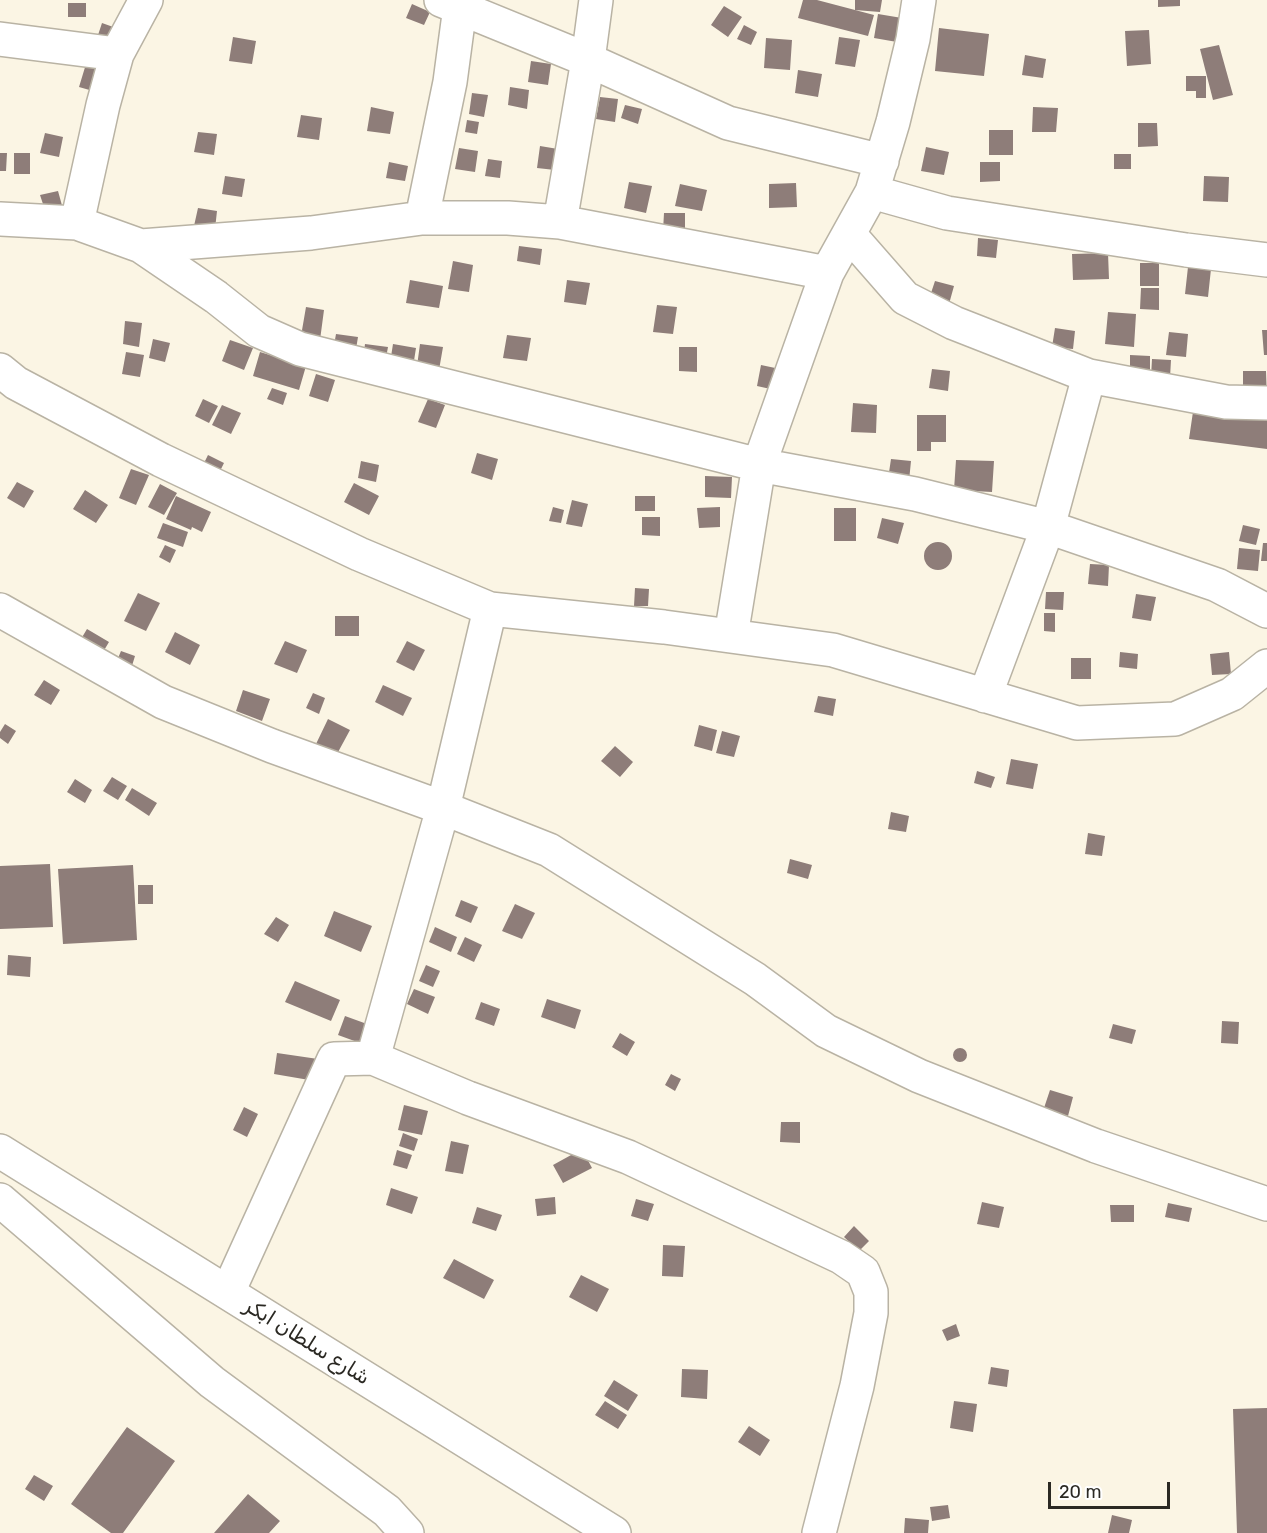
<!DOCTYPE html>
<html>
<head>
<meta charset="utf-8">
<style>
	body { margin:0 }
	#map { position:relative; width:1267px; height:1533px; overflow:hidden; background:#fbf5e4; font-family:Rubik,sans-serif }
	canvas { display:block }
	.scale { position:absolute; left:1048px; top:1482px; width:122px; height:27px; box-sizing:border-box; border:3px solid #2b2923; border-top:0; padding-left:8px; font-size:18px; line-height:21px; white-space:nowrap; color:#2b2923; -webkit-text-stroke:4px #fff; paint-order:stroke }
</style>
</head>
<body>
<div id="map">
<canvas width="1267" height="1533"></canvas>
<div class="scale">20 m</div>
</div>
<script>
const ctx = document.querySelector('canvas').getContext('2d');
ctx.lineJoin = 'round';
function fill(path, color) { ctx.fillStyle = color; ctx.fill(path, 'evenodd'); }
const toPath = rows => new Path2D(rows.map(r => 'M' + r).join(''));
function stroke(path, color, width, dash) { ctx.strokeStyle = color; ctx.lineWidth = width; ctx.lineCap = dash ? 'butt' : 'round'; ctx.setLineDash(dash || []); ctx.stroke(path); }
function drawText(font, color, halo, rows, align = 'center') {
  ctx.font = font + ' Rubik,"Noto Naskh Arabic",sans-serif'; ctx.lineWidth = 6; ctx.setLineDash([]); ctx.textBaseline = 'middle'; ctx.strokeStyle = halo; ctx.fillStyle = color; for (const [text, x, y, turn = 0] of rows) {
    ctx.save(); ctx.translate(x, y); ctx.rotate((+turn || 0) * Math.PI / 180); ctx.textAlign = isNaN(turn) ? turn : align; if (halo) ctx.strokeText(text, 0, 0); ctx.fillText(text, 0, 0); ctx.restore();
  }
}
fill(toPath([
	[803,0,817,0,874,15,868,36,798,18],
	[855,0,882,0,880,12,855,10],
	[1158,0,1180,0,1180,6,1158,7],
	[68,3,86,3,86,17,68,17],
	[412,4,430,12,424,25,406,18],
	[724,6,742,17,728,37,711,25],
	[878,14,902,18,897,42,874,38],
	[102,23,116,28,110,45,96,41],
	[744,25,757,32,751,45,737,39],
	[939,28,989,34,984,76,935,71],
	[1149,30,1151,64,1127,66,1125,31],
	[233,37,256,41,252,64,229,61],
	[839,37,860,40,855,67,835,64],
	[766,38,792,40,790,70,764,68],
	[1219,45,1233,95,1213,100,1200,49],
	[1025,55,1046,59,1043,78,1022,75],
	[531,61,551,64,548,85,528,82],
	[86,64,106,70,100,93,79,87],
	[798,70,822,74,818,97,795,93],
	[1186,76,1206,76,1206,98,1196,98,1196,91,1186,91],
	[510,87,529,90,527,109,508,105],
	[472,93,488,95,484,117,469,114],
	[600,97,618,99,615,122,596,119],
	[625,105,642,109,638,124,621,118],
	[371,107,394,112,390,134,367,131],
	[1033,107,1058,108,1056,132,1032,132],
	[301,115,322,118,319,140,297,137],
	[467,120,479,122,477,134,465,132],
	[1138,123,1157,123,1158,146,1138,147],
	[989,130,1013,130,1013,155,989,155],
	[198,132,217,134,214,155,194,152],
	[45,133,63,137,59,157,40,153],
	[540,146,558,149,555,170,537,168],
	[926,147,949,152,944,175,921,171],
	[459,148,478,151,475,172,455,169],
	[0,153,7,153,6,171,0,171],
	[14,153,30,153,30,174,14,174],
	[1114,154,1131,154,1131,169,1114,169],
	[488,159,502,161,500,178,485,176],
	[389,162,408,166,405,181,386,178],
	[980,162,1000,162,1000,181,980,182],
	[225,176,245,179,242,197,222,194],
	[1204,176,1229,177,1228,202,1203,201],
	[629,182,652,186,646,213,624,208],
	[796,183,797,207,769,208,769,184],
	[680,184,707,190,702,211,675,206],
	[58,191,63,209,46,213,40,195],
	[198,208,217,211,215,229,194,226],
	[664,213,685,213,685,231,663,231],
	[978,238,998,240,996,258,977,256],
	[519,246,542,249,540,265,517,261],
	[1108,253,1109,279,1073,280,1072,254],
	[453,261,473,265,469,292,448,289],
	[1140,263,1159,263,1159,286,1140,286],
	[1188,267,1211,269,1208,297,1185,294],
	[410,280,443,286,439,308,406,303],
	[567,280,590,283,586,305,564,302],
	[935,281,954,286,949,304,929,299],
	[1141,288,1159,288,1159,310,1140,309],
	[657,305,677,307,673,334,653,332],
	[306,307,324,310,320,340,301,336],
	[1108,312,1136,314,1134,347,1105,344],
	[125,321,142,323,139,347,123,344],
	[1055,328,1075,331,1073,349,1052,347],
	[1262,330,1267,330,1267,355,1264,355],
	[1169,332,1188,334,1186,357,1166,355],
	[336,334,358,337,355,355,333,351],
	[507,335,531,338,527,361,503,358],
	[153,339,170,343,165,362,149,358],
	[230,340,253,348,244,370,222,361],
	[365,344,388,347,385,363,363,359],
	[393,344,416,348,413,367,390,363],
	[420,344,443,347,439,370,417,366],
	[679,347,697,347,697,372,679,371],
	[126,352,144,355,140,377,122,374],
	[260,352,306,366,299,390,253,376],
	[1130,355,1150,356,1150,374,1130,373],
	[1152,359,1171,360,1170,378,1151,377],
	[761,365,780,369,775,390,757,386],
	[932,369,950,371,948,391,929,388],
	[1243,371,1266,371,1267,400,1243,399],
	[316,374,335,380,328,402,309,396],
	[272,388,287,393,283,405,267,399],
	[203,399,218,406,209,423,195,416],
	[428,399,445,405,436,428,418,422],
	[853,403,877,405,876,433,851,432],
	[222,405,241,413,231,434,212,425],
	[1194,405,1267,414,1267,449,1189,439],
	[917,415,946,415,946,442,931,442,931,451,917,451],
	[477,453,498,459,492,480,471,473],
	[208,455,224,463,218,475,202,467],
	[891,459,911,461,909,481,888,479],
	[956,460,994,461,992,492,954,490],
	[361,461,379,465,376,482,358,478],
	[131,469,149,475,136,505,119,498],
	[705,476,732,477,731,498,705,497],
	[17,482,34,491,24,508,7,498],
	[354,483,379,496,369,515,344,502],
	[160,484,177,493,164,515,148,507],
	[85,490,108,505,96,523,73,509],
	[176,496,211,512,202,532,192,527,191,530,166,519],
	[635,496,655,496,655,511,635,511],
	[572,500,588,504,582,527,566,524],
	[553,507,564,510,561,523,549,521],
	[720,507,720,527,699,528,697,508],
	[834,508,856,508,856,541,834,541],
	[642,517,660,517,660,536,642,535],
	[882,518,904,523,898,544,877,538],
	[163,523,188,532,183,547,157,538],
	[1243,525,1260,529,1256,545,1239,541],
	'924 556a14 14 0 1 1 28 0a14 14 0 1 1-28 0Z',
	[1263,543,1267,543,1267,561,1261,561],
	[165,545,176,550,170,563,159,557],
	[1239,548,1260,550,1258,571,1237,569],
	[1090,564,1109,565,1108,586,1088,584],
	[635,588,649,589,648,606,634,606],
	[1046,592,1064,592,1063,610,1045,609],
	[138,593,160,603,146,631,124,621],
	[1136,594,1156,597,1151,621,1132,618],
	[1044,613,1055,613,1055,632,1044,631],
	[335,616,359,616,359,636,335,636],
	[87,629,109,642,100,657,78,644],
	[175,632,200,645,190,665,165,652],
	[285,641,307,650,297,673,274,664],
	[407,641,425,650,414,671,396,662],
	[121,651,135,656,131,669,116,663],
	[1120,652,1138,654,1137,669,1119,667],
	[1229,652,1231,674,1212,675,1210,654],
	[1071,658,1091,658,1091,679,1071,679],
	[44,680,60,690,51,705,34,695],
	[383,685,412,698,403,716,375,702],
	[243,690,270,699,262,721,236,711],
	[313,693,325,698,319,714,306,708],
	[818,696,836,699,833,716,814,712],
	[328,719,350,730,337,754,316,744],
	[5,724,16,731,8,744,0,738,0,732],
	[699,725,717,730,712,751,694,746],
	[722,731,740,736,734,757,716,753],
	[615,746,633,762,620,777,601,761],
	[1011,759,1038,764,1033,789,1006,784],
	[977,771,995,777,991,788,974,783],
	[112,777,127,786,118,800,103,791],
	[75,779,92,790,85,803,67,792],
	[132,788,157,803,149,816,125,800],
	[891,812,909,816,906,832,888,829],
	[1088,833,1105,836,1102,856,1085,854],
	[790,859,812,865,808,879,787,873],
	[50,864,53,927,0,929,0,866],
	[133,865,137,940,63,944,58,869],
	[138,885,153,885,153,904,138,904],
	[461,900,478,907,471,923,455,916],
	[515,904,535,913,522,939,502,931],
	[334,911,372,926,361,952,324,936],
	[276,917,289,925,278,942,264,934],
	[435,927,457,937,451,952,429,942],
	[465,937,482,945,474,962,457,954],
	[8,955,31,957,30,977,7,975],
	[426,965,440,971,433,987,419,981],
	[295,981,340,1000,331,1021,285,1002],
	[414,989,435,997,428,1014,407,1004],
	[547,999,581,1010,575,1029,541,1017],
	[481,1002,500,1009,494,1026,475,1019],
	[345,1016,367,1024,360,1043,338,1035],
	[1222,1021,1239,1022,1238,1044,1221,1043],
	[1113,1024,1136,1030,1132,1044,1109,1038],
	[620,1033,635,1042,627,1056,612,1047],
	'953 1055a7 7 0 1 1 14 0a7 7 0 1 1-14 0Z',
	[277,1053,318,1059,315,1081,274,1074],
	[671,1074,681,1079,675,1091,665,1085],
	[1050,1090,1073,1097,1068,1116,1044,1108],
	[404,1105,428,1111,422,1135,398,1130],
	[244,1107,258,1114,247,1137,233,1130],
	[781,1122,800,1122,800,1143,780,1142],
	[403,1133,418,1139,414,1151,399,1146],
	[451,1141,469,1145,463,1174,445,1171],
	[582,1149,592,1168,563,1183,553,1165],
	[397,1150,412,1155,407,1169,393,1165],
	[391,1188,418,1197,412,1214,386,1205],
	[555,1197,556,1214,537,1216,535,1199],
	[636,1199,654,1204,648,1221,631,1216],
	[982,1202,1004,1207,999,1228,977,1224],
	[1168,1203,1192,1208,1189,1222,1165,1217],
	[1110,1205,1134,1205,1134,1222,1111,1222],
	[477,1207,502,1215,496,1231,472,1223],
	[854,1226,869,1241,859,1251,844,1237],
	[663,1245,685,1246,683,1277,662,1276],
	[454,1259,494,1280,484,1299,443,1278],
	[581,1275,609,1289,597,1312,569,1297],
	[956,1324,960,1336,947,1341,942,1330],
	[991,1367,1009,1370,1007,1387,988,1384],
	[682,1369,708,1370,707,1399,681,1397],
	[614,1380,638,1395,628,1411,604,1396],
	[605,1401,627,1415,618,1429,595,1415],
	[954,1401,977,1404,973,1432,950,1428],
	[1267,1408,1267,1533,1237,1533,1233,1409],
	[749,1426,770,1440,760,1456,738,1442],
	[127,1427,175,1461,123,1533,111,1533,71,1504],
	[34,1475,53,1486,44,1501,25,1489],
	[248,1494,280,1521,269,1533,214,1533],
	[948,1505,950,1518,932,1521,930,1507],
	[1112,1515,1132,1520,1129,1533,1108,1533],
	[905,1518,929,1520,928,1533,904,1533]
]), '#8e7d79');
const minor = toPath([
	[441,0,588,60,728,123,882,161],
	[0,39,117,54],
	[872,192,947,213,1186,250,1267,260],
	[422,218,450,82,460,7],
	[0,219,77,223,141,246,216,297,259,331,300,349,759,465,915,494,1048,527,1217,585,1267,611],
	[560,222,588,60,596,0],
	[77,223,103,105,117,54,146,0],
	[849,234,905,298,954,323,1089,376,1226,402,1267,403],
	[141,246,311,233,422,218,508,218,560,222,827,273],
	[0,370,16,383,161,460,359,554,490,609,664,627,833,650,1077,723,1175,719,1232,694,1267,666],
	[0,610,163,702,272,746,443,808,549,850,755,979,826,1031,919,1076,1096,1146,1267,1204],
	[731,636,759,465,827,273,872,192,893,122,913,39,919,0],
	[985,696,1048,527,1089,376],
	[373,1058,443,808,490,609],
	[0,1200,212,1382,387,1511,407,1533],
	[228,1292,334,1059,373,1058,468,1098,628,1157,841,1257,863,1272,871,1292,871,1313,857,1386,819,1533]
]);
const trunk = toPath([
	[0,1151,614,1533]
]);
stroke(minor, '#b9b3a4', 36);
stroke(trunk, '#b9b3a4', 36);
stroke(minor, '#fff', 33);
stroke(trunk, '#fff', 33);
drawText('21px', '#2b2923', '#fff', [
	["شارع سلطان ابكر",307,1342,32]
]);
</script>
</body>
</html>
